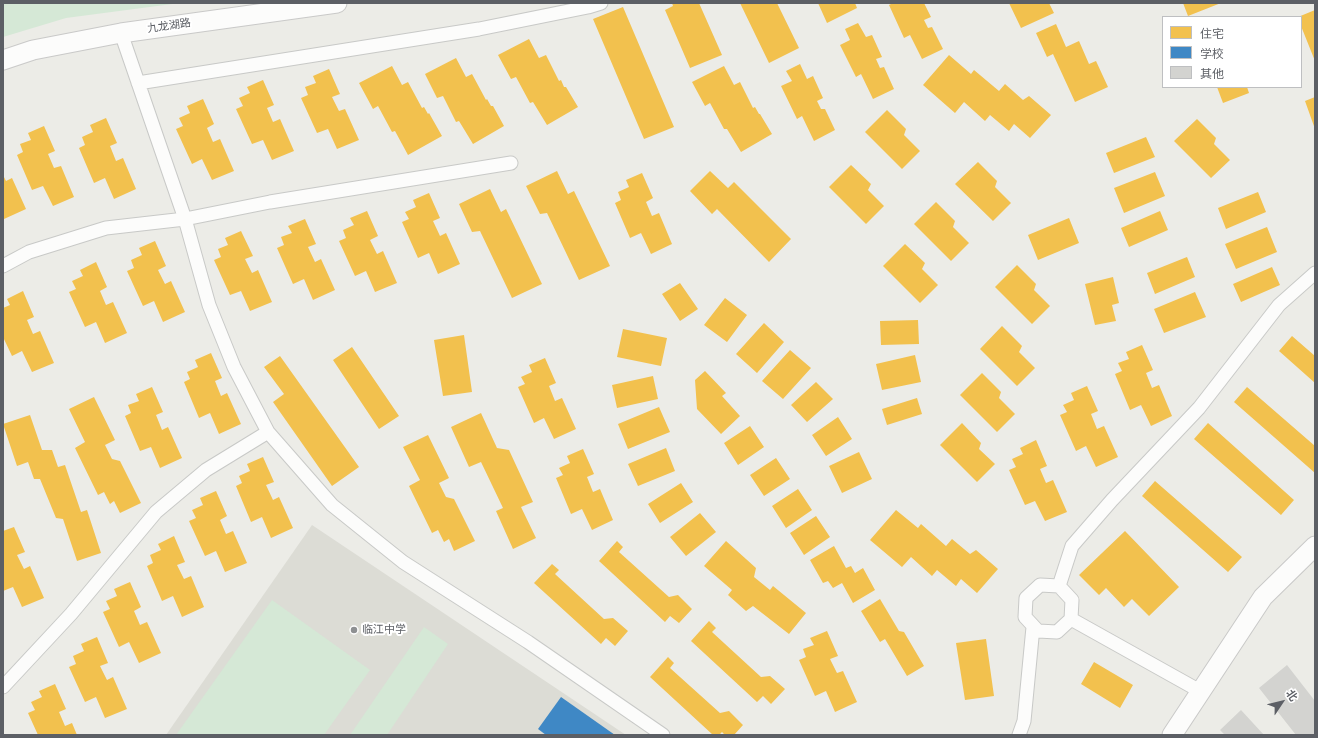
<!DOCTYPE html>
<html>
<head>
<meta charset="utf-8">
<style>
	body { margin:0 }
	#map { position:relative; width:1318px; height:738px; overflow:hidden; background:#ecece7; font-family:"PT Sans","Noto Sans SC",sans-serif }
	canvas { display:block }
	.frame { position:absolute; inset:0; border:4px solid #5c5f65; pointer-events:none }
	.legend { position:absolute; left:1162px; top:16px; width:140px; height:72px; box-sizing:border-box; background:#fff; border:1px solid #bebfc1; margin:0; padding:5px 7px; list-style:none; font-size:12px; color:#5c5f65 }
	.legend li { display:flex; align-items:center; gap:8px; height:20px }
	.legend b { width:20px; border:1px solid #bebfc1 }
	.north { position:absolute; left:1262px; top:682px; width:40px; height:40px; -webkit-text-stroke:3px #fff; paint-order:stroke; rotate:55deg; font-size:11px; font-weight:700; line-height:16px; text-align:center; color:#5c5f65 }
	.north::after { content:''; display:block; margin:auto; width:14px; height:18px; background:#5c5f65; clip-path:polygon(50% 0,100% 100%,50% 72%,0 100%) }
</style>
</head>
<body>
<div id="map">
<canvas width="1318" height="738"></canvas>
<div class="frame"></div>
<ul class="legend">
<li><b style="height:11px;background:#f2c14e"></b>住宅</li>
<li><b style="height:11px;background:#3f88c5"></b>学校</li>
<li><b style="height:11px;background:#d3d3d0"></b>其他</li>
</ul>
<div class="north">北</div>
</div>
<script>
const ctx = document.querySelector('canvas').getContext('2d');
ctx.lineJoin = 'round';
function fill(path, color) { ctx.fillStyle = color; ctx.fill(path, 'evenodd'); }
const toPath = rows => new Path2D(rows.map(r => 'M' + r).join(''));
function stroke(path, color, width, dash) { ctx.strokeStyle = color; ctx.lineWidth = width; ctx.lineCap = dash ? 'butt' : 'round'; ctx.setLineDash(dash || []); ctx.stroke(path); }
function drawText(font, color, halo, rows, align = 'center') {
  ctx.font = font + ' "PT Sans","Noto Sans SC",sans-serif'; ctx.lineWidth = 4; ctx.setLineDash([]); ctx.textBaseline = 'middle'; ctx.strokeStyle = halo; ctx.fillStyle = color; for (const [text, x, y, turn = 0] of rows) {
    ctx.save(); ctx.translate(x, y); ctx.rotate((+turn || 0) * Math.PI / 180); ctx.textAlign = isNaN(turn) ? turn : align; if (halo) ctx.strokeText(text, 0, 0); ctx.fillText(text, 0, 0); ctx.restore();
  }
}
fill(toPath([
	[312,525,626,735,166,735]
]), '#dcdcd5');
fill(toPath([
	[3,3,180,3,66,18,3,37],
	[272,600,370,670,324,735,176,735],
	[424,627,448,644,387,735,350,735]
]), '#d5e8d6');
fill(toPath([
	[672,3,699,3,722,55,690,68,665,10,673,6],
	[740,3,777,3,799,48,769,63],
	[818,3,855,3,857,8,827,23],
	[893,3,924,3,931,17,924,20,928,28,932,27,943,49,922,59,910,35,904,38,889,5],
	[1009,3,1049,3,1054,13,1021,28],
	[1183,3,1221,3,1188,16],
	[623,7,674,127,644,139,593,19],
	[1315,10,1315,61,1301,26,1301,17,1298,17],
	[858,23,866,37,872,35,882,57,876,59,880,68,884,67,894,89,873,99,861,74,856,77,840,45,850,40,845,29],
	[1056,24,1066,47,1079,41,1089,64,1096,61,1108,87,1075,102,1053,54,1047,57,1036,33],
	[529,39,539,58,546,55,559,81,561,80,564,87,566,87,578,107,547,125,533,102,530,103,516,77,511,79,498,55],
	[949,55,971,74,974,70,999,91,1005,84,1023,100,1029,96,1051,115,1030,138,1014,124,1009,131,990,115,985,121,964,102,955,113,923,85],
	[456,58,466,77,472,74,486,100,487,99,491,106,493,106,504,126,473,144,459,121,456,122,443,96,437,98,425,74],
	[800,64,807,79,813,76,823,98,817,101,821,109,825,109,835,130,814,141,802,116,797,119,781,86,792,81,786,71],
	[392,66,402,85,408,82,422,108,424,107,428,114,429,113,442,136,408,155,395,131,392,132,378,106,373,109,359,83],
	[724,66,734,85,740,82,753,108,755,107,759,114,760,114,772,134,741,152,727,129,724,129,710,103,705,106,692,82],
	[329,69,340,94,332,97,339,111,345,109,359,140,337,149,328,129,317,133,301,98,308,95,305,87,316,83,313,76],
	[263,80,274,105,267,108,273,122,280,119,294,151,272,160,263,140,252,144,236,109,243,106,239,98,250,93,247,87],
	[1217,87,1247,87,1249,93,1223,103],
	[1315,97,1315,129,1305,101],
	[203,99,214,124,207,128,213,142,220,139,234,171,212,180,202,159,192,164,176,129,183,126,179,118,190,113,187,106],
	[887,110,906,129,904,135,920,151,902,169,865,132],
	[106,118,117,143,110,146,116,161,123,158,136,189,114,199,105,178,94,183,79,148,85,145,82,137,93,132,90,125],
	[1197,119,1216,138,1214,144,1230,160,1211,178,1174,141],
	[44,126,55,151,48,154,54,168,61,166,74,197,53,206,43,186,32,190,17,155,23,152,20,144,31,140,28,133],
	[1146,137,1155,157,1114,173,1106,153],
	[978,162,997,181,995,187,1011,203,993,221,955,184],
	[851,165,871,184,868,190,884,206,866,224,829,187],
	[557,171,568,194,574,191,610,266,579,280,547,213,540,214,526,186],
	[710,171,728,188,734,182,791,239,769,262,717,209,712,214,690,191],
	[1155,172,1165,196,1124,213,1114,188],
	[642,173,653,198,646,202,652,216,659,213,672,244,651,254,641,233,630,238,615,203,621,200,618,192,629,187,626,180],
	[3,175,6,181,12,178,26,209,4,219,3,216],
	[490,189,501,212,506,209,542,284,512,298,480,231,472,232,459,204],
	[1258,192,1266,212,1226,229,1218,208],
	[429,193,440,218,433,221,440,236,446,233,460,264,438,274,429,253,418,258,402,222,409,219,405,212,416,207,413,200],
	[936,202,955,221,953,227,969,243,951,261,914,224],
	[367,211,378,236,370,240,377,254,383,251,397,283,375,292,366,271,355,276,339,241,346,238,343,230,354,225,350,218],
	[1160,211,1168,230,1129,247,1121,228],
	[1069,218,1079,243,1038,260,1028,235],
	[305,219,316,244,308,247,315,262,321,259,335,290,313,300,304,279,293,284,277,248,284,245,281,237,292,233,288,226],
	[1267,227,1277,252,1236,269,1225,244],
	[241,231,253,256,245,259,252,273,258,270,272,302,250,311,241,291,230,295,214,260,221,257,218,249,228,245,225,238],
	[155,241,166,266,158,270,165,284,171,281,185,312,163,322,154,301,143,306,127,271,134,268,131,260,142,255,139,248],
	[905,244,925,263,922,269,938,285,920,303,883,266],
	[1187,257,1195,277,1155,294,1147,273],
	[96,262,107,287,100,291,106,305,113,302,127,333,105,343,96,322,85,327,69,292,76,289,72,281,83,276,80,270],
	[1017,265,1036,284,1034,290,1050,306,1032,324,995,287],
	[1272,267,1280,285,1241,302,1233,284],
	[1113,277,1119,303,1112,305,1116,321,1095,325,1085,284],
	[680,283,698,309,680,321,662,294],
	[23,291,34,317,27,320,33,334,40,331,54,363,32,372,22,351,12,356,3,337,3,308,10,305,7,299],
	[1195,292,1206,317,1164,333,1154,309],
	[725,298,747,315,727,342,704,325],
	[918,320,919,344,881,345,880,321],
	[764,323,784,342,757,373,736,354],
	[1002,326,1022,346,1019,352,1035,368,1017,386,980,349],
	[623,329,667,338,661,366,617,357],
	[464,335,472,392,443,396,434,340],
	[1292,336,1315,356,1315,383,1279,351],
	[1142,345,1153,370,1146,373,1152,388,1159,385,1172,416,1151,426,1141,405,1130,410,1115,374,1122,371,1118,363,1129,359,1126,352],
	[352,347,399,416,379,429,333,360],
	[790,350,811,368,783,399,762,381],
	[211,353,222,378,215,381,221,396,227,393,241,424,219,434,210,413,199,418,184,382,190,379,187,372,198,367,195,360],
	[915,355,921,382,882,390,876,364],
	[280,356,359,467,332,486,273,402,284,394,264,367],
	[545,358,556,383,549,386,555,401,562,398,576,429,554,439,544,418,534,423,518,387,525,384,521,377,532,372,529,365],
	[705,371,726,393,722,396,740,416,721,434,697,409,695,380],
	[982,373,1001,392,999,398,1015,414,997,432,960,395],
	[653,376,658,399,617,408,612,385],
	[816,382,833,399,807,422,791,405],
	[1087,386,1098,411,1091,414,1097,429,1104,426,1118,457,1096,467,1086,446,1076,451,1060,415,1067,412,1063,405,1074,400,1071,393],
	[152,387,163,412,156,415,162,430,168,427,182,458,160,468,151,447,140,451,125,416,131,413,128,405,139,401,136,394],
	[1247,387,1315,446,1315,473,1234,402],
	[94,397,115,440,105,445,112,459,120,461,141,503,120,513,114,501,110,504,104,492,98,495,75,448,85,442,69,409],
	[917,398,922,414,887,425,882,409],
	[659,407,670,432,628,449,618,424],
	[481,413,497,448,509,450,533,502,521,507,536,538,513,549,496,511,503,508,481,462,469,467,451,427],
	[30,415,42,450,52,450,58,467,65,465,81,512,87,510,101,553,77,561,63,519,56,518,40,479,34,479,28,462,17,466,3,424],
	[838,417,852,439,826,456,812,435],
	[962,423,981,443,979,449,995,464,977,482,940,445],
	[1208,423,1294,500,1281,515,1194,439],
	[750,426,764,447,738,465,724,443],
	[428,435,449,478,439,483,446,497,454,499,475,541,454,551,449,539,444,542,438,530,432,533,409,486,420,480,403,447],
	[1036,440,1047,466,1040,469,1046,483,1053,480,1067,512,1045,521,1035,501,1025,505,1009,470,1016,467,1012,459,1023,454,1020,448],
	[666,448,675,471,638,486,628,464],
	[583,449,594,474,587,477,593,492,600,489,613,520,592,530,582,509,571,514,556,478,563,475,559,468,570,463,567,456],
	[859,452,872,479,842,493,829,466],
	[263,457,274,482,266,485,273,500,279,497,293,528,271,538,262,517,251,522,236,486,242,483,239,476,250,471,247,464],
	[776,458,790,479,764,496,750,475],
	[1155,481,1242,557,1228,572,1142,496],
	[681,483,693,502,660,523,648,504],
	[798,489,812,510,786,528,772,506],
	[216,491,227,516,220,520,226,534,233,531,247,563,225,572,216,551,205,556,189,521,196,518,192,510,203,505,200,498],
	[896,510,918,528,921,524,946,546,952,539,970,554,976,550,998,569,977,593,961,579,956,586,937,570,932,576,911,557,902,567,870,540],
	[700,513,716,532,686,556,670,537],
	[816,516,830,537,804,555,790,533],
	[14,527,25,552,17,555,24,569,30,566,44,598,22,607,13,587,3,591,3,531],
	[1125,531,1179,587,1149,616,1132,599,1124,607,1106,588,1099,595,1079,575],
	[174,536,185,562,177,565,184,579,191,576,204,607,182,617,173,596,162,601,147,566,153,563,150,555,161,550,158,544],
	[617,541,623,547,619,552,669,597,678,595,692,609,679,623,670,616,665,622,599,561],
	[726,541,756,568,754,577,770,590,773,586,806,613,789,634,753,606,746,611,728,595,732,590,704,566],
	[834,546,846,568,851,566,855,573,863,568,875,590,853,603,842,583,833,588,828,581,823,583,810,560],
	[552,564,559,570,555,574,604,619,613,618,628,631,615,646,606,638,601,644,534,583],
	[130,582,141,607,134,611,140,625,147,622,161,653,139,663,129,642,119,647,103,612,110,609,106,601,117,596,114,589],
	[880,599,899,631,904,632,924,666,907,676,885,639,880,642,861,611],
	[709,621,716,628,712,632,761,677,770,676,785,689,771,704,763,696,757,702,691,641],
	[827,631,838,656,830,659,837,673,843,671,857,702,835,712,826,691,815,696,799,660,806,657,803,649,814,645,810,638],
	[97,637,108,663,100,666,107,680,113,677,127,709,105,718,96,697,85,702,69,667,76,664,73,656,84,651,81,644],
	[986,639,994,696,965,700,956,643],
	[668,657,674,663,670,668,720,713,729,711,743,725,734,735,725,735,722,732,719,735,713,735,650,677],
	[1094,662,1133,685,1120,708,1081,684],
	[55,684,66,709,59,712,65,726,72,723,77,735,38,735,28,713,35,710,31,702,42,697,39,691]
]), '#f2c14e');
fill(toPath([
	[561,697,615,735,546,735,538,729]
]), '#3f88c5');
fill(toPath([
	[1287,665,1315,701,1315,735,1296,735,1259,688],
	[1241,710,1264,735,1225,735,1220,730]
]), '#d3d3d0');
const street = toPath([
	[121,33,185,219,209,305,234,367,268,432,332,505,403,562,528,642,663,735],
	[138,83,479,29,588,7,601,3],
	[3,266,29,252,106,228,185,219,270,202,511,163],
	[1040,585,1059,586,1072,600,1071,619,1057,632,1038,631,1025,617,1026,598,1040,585],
	[1059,586,1072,546,1112,500,1199,408,1279,305,1315,273],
	[1071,619,1200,691],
	[3,687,71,614,156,512,206,470,268,432],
	[1019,735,1024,721,1033,627]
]);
const secondary = toPath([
	[3,60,33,50,121,33,337,3],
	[1172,735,1263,597,1315,546]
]);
stroke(street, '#c8c9c7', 15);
stroke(secondary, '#c9c9c8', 21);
stroke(street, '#fcfcfb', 13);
stroke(secondary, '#fcfcfb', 19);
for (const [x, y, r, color] of [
	[354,630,4,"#8e9092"]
]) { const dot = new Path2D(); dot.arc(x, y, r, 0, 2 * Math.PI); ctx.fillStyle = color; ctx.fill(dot); stroke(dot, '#fff', 1.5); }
drawText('11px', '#5c5f65', '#fff', [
	["九龙湖路",169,26,-8]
]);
drawText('11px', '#5c5f65', '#fff', [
	["临江中学",362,630]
], 'left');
</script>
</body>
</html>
